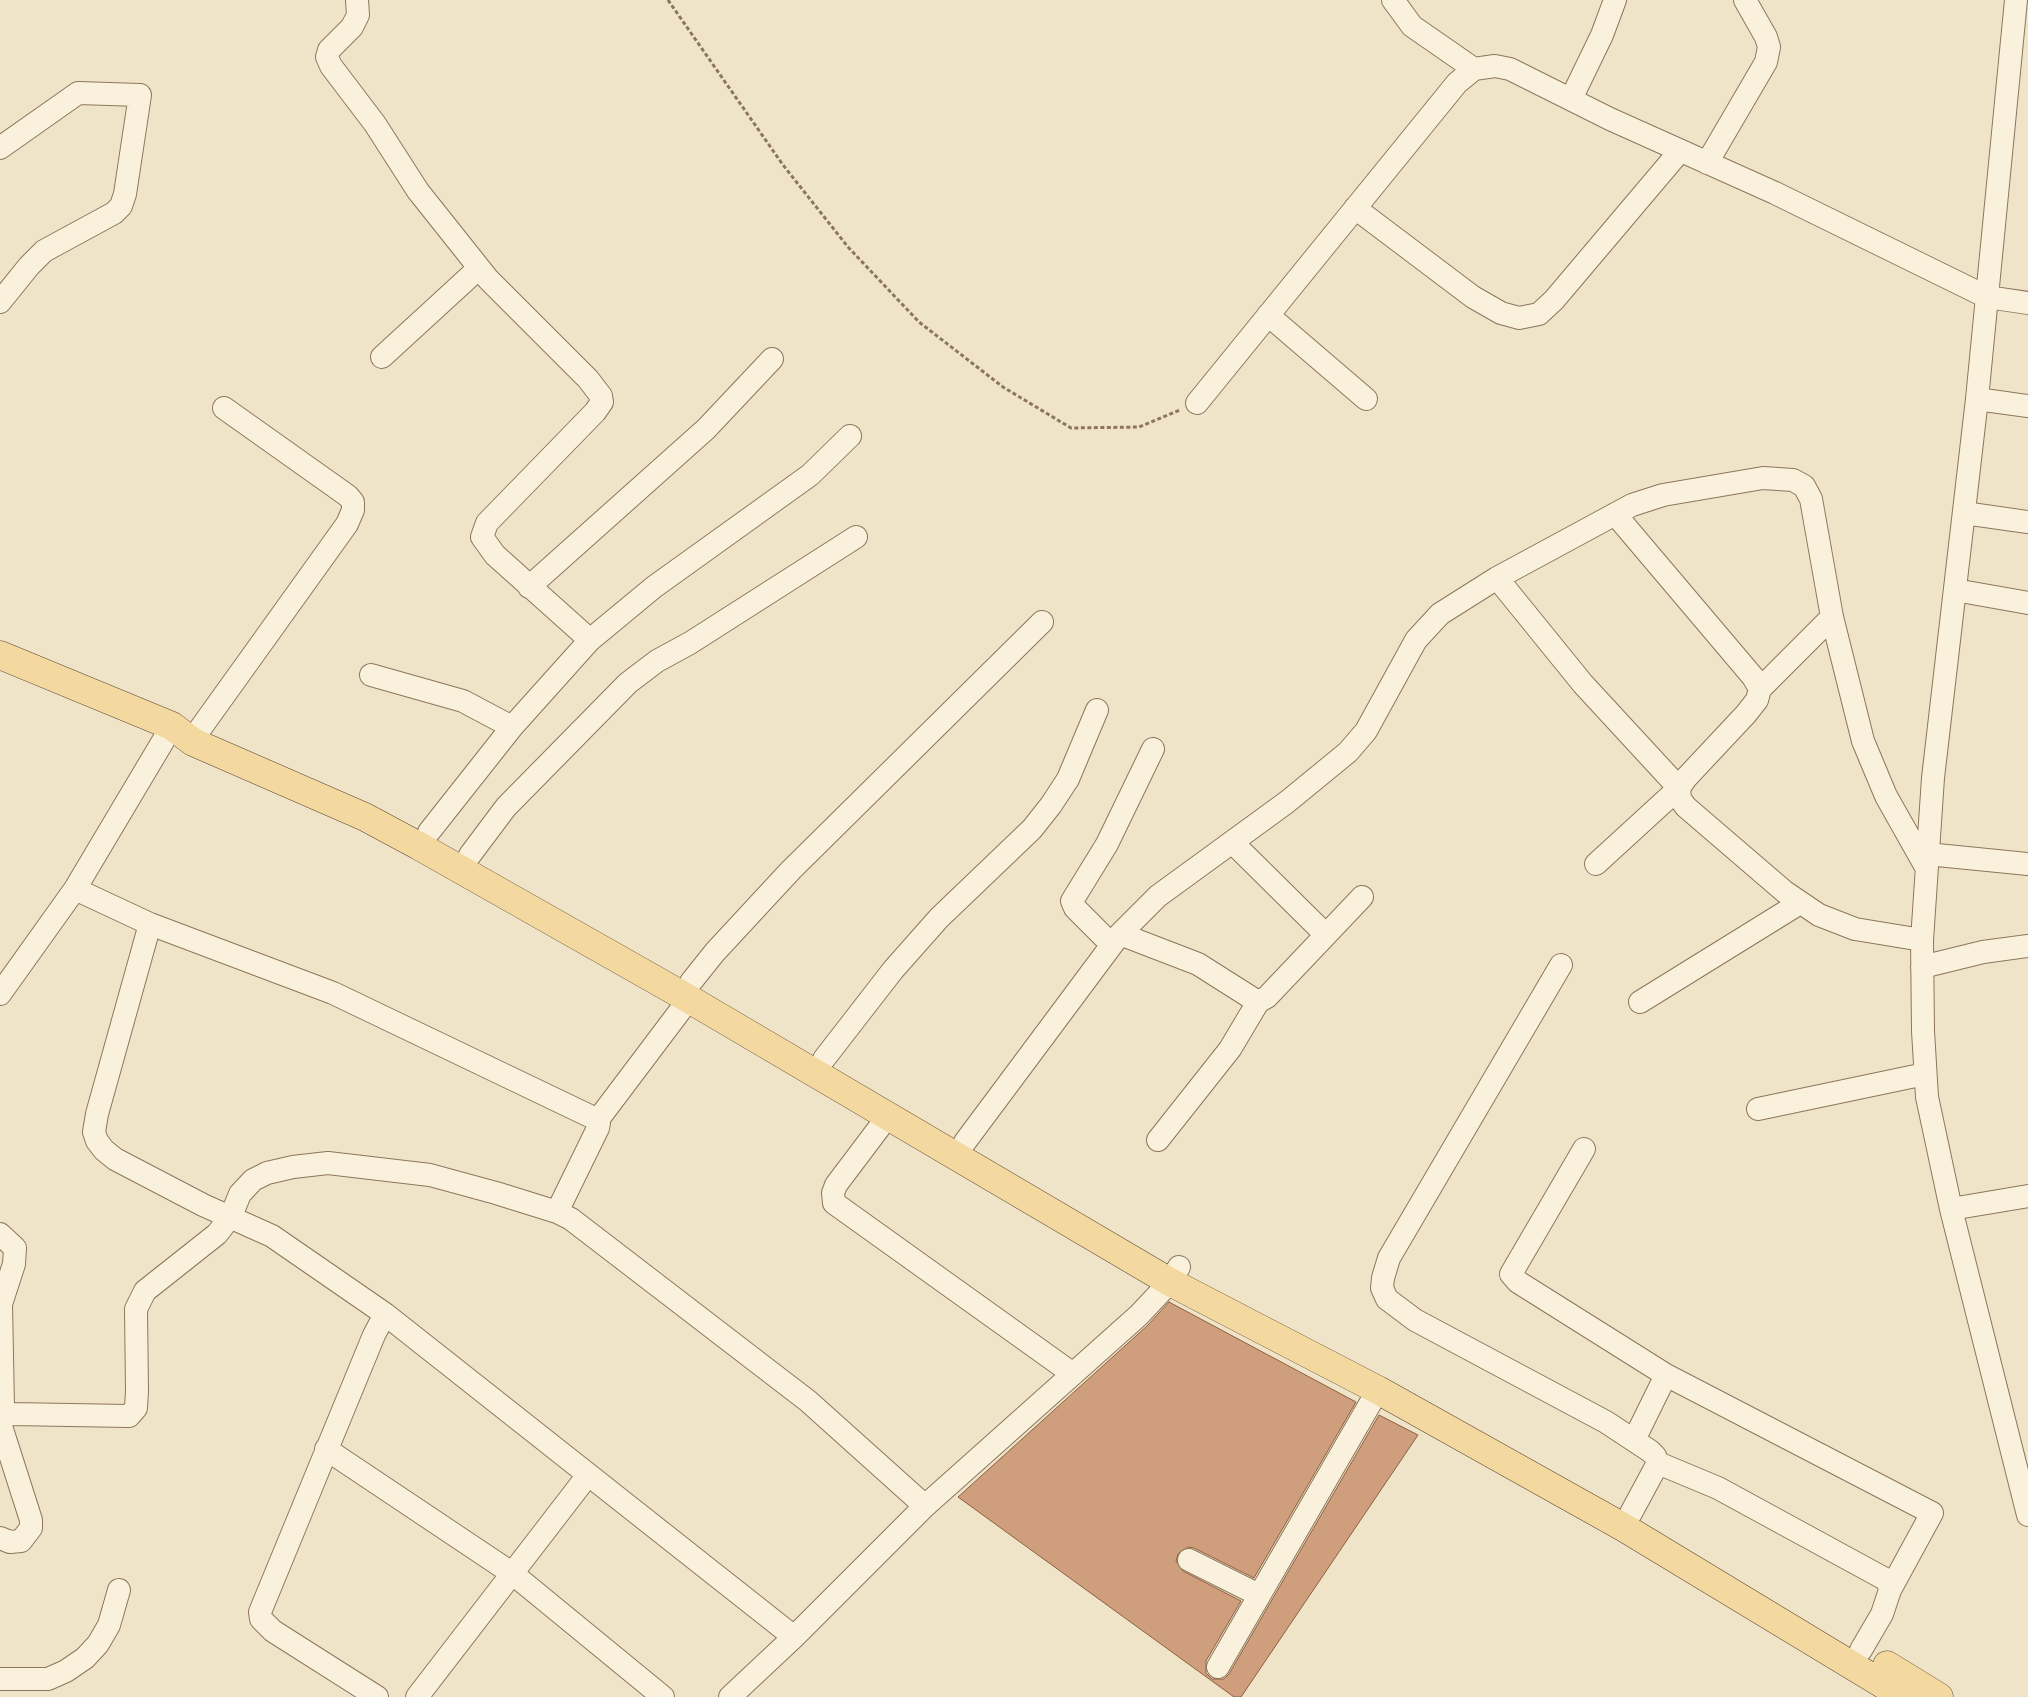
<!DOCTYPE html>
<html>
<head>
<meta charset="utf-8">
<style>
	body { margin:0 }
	canvas { display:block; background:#f0e4c8 }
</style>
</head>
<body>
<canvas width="2028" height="1697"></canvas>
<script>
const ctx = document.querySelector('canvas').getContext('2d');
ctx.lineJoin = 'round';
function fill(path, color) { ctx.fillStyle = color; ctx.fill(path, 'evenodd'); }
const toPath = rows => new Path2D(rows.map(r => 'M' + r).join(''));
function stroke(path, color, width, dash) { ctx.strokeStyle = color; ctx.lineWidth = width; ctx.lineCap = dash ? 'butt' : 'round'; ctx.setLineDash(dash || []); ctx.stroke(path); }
const building = toPath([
	[1169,1302,1356,1402,1254,1578,1194,1548,1188,1547,1178,1554,1176,1561,1183,1571,1241,1601,1206,1661,1206,1673,1212,1679,1224,1679,1229,1674,1379,1415,1418,1435,1241,1697,1234,1697,958,1497,1148,1325,1169,1302]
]);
fill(building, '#cf9f7d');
stroke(building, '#8d5f41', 1);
const minor = toPath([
	[357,0,358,15,352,27,329,50,327,57,331,66,375,124,418,191,488,279,588,379,601,396,602,402,595,412,487,523,482,537,495,555,590,640],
	[1393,0,1412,26,1474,69],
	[2016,0,1977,399,1933,778,1922,940,1923,1031,1927,1097,1951,1209,2028,1515],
	[1571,99,1602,35,1615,0],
	[0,148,78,93,140,95,125,194,121,206,114,213,44,251,29,266,0,302],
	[1707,163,1766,62,1769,47,1766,37,1745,0],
	[1355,208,1473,297,1501,313,1519,318,1539,314,1554,300,1680,151],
	[1268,315,1366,399],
	[382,357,479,268],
	[1977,399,2028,406],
	[1197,403,1457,83,1474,69,1495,66,1510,69,1610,119,1775,193,1987,297,2028,303],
	[1964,513,2028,522],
	[1615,514,1753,677,1760,689,1757,700,1746,714,1686,778,1679,788,1680,799,1686,807,1785,892,1819,915,1855,929,1922,940],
	[1497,578,1583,684,1679,788,1596,864],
	[529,587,706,429,772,359],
	[1955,590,2028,603],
	[371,675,463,701,512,727],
	[1760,689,1832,617],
	[200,729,347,524,353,510,353,502,348,496,224,408],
	[429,832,512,727,590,640,654,587,810,475,850,436],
	[1232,842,1326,935],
	[1927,854,2028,864],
	[470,855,506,807,628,683,657,661,690,643,856,537],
	[75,889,150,924,333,993,596,1119,599,1123,598,1128,557,1212],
	[150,924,97,1114,94,1132,97,1141,104,1150,115,1159,203,1205,272,1236,385,1314,794,1637],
	[1120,934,1198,964,1258,1002,1267,997,1362,897],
	[1111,944,1075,908,1072,901,1107,844,1153,749],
	[1561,965,1389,1258,1383,1278,1382,1288,1387,1299,1415,1320,1606,1422,1650,1451,1655,1456,1658,1463,1631,1513],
	[1922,967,1983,952,2028,946],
	[691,982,715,952,791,870,1042,622],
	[0,994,75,889,172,726],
	[1640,1002,1800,903],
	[824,1059,893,970,939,918,1032,829,1051,805,1068,779,1097,710],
	[1758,1109,1925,1074],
	[888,1116,836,1185,833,1193,834,1203,1073,1374],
	[597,1121,689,999],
	[1158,1140,1230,1049,1258,1002],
	[965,1142,1120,934,1158,896,1287,802,1348,752,1366,731,1416,640,1440,614,1497,578,1632,505,1663,495,1763,478,1793,480,1804,486,1811,499,1832,617,1863,741,1886,796,1926,867],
	[1584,1149,1511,1274,1518,1282,1666,1375,1634,1440],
	[1951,1209,2028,1196],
	[0,1234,15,1248,14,1264,1,1304,3,1407,5,1415],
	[1666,1375,1932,1513,1890,1590],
	[326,1449,513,1574,663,1697],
	[1658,1463,1718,1488,1885,1579,1888,1582,1890,1590,1882,1614,1861,1650],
	[0,1538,10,1542,21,1541,31,1528,31,1520,0,1423,2,1418,11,1414,129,1416,136,1408,137,1391,136,1309,145,1291,217,1234,231,1216,240,1194,253,1180,267,1173,293,1167,328,1163,430,1175,496,1193,557,1212,571,1219,808,1401,925,1506],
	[1189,1560,1259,1595],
	[1218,1667,1378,1390],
	[0,1679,48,1679,66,1671,85,1658,98,1644,109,1625,119,1590],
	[377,1697,273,1631,261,1619,260,1612,374,1335,385,1314],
	[417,1697,588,1475],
	[730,1697,794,1637,925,1506,1139,1315,1170,1282,1179,1267]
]);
const major = toPath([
	[0,655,172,726,193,742,365,817,419,846,689,999,1170,1282,1378,1390,1623,1527,1904,1697],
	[1887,1665,1939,1697]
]);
stroke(minor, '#8d765c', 24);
stroke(major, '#5b4430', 29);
stroke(toPath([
	[668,0,783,165,848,247,919,322,1003,387,1071,428,1139,427,1180,410]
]), '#8d765c', 3, [4, 2.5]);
stroke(minor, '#faf1dc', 22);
stroke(major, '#f3d9a0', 28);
</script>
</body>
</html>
